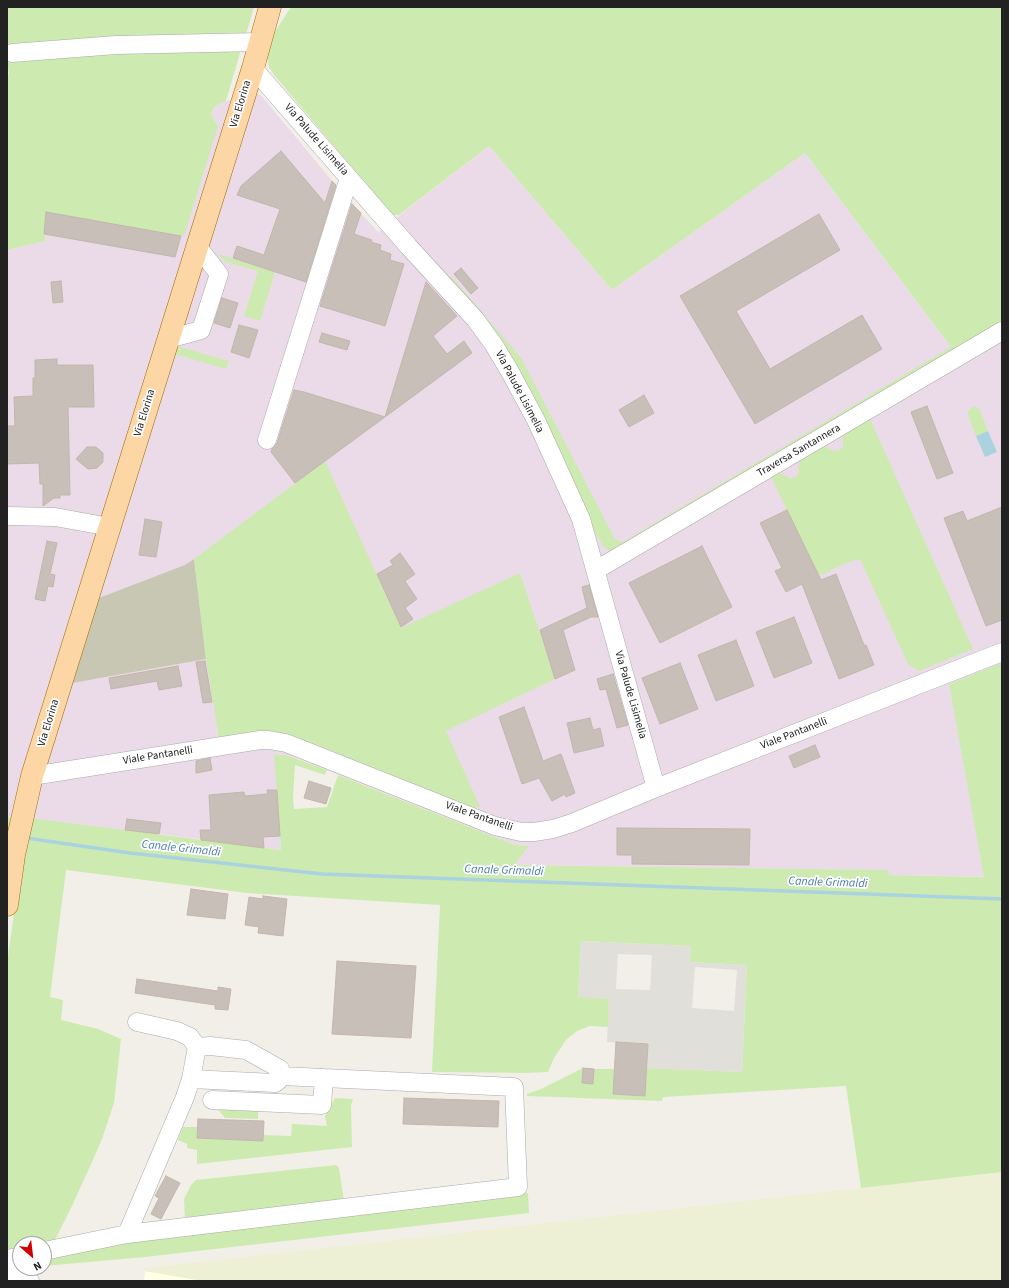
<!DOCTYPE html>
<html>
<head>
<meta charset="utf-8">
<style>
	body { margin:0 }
	#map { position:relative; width:1009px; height:1288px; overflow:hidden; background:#f2efe9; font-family:"Source Sans 3",sans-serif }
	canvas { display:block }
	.frame { position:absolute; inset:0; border:8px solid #222; pointer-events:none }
	.north { position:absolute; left:12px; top:1236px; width:40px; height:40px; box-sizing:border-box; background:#fff; border:1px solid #a7a7a7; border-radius:50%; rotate:152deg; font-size:11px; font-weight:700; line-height:16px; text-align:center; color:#222 }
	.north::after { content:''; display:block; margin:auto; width:14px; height:18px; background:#d40000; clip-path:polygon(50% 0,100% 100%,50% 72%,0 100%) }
</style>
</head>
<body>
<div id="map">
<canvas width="1009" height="1288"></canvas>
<div class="frame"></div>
<div class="north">N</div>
</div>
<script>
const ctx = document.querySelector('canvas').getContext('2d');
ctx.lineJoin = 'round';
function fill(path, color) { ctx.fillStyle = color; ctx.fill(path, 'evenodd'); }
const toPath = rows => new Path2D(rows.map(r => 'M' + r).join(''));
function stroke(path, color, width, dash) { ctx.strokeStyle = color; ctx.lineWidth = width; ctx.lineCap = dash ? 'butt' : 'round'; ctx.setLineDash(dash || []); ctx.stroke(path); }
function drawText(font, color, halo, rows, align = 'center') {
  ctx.font = font + ' "Source Sans 3",sans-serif'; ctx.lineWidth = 3.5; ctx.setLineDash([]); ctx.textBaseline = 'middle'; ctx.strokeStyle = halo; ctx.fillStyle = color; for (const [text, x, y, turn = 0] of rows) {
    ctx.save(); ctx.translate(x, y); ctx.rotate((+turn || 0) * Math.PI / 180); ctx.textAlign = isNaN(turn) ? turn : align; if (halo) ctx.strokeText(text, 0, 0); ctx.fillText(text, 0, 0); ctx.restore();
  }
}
fill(toPath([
	[260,94,338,188,378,232,489,146,612,290,805,153,951,347,1002,317,1002,877,888,875,888,870,513,865,529,846,515,845,299,759,286,755,275,754,281,850,159,834,14,819,7,817,7,250,46,241,44,234,46,212,218,126,211,114,214,107,226,101]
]), '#ebdbe8');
fill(toPath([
	[145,1271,203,1281,144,1281]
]), '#ffffe5');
fill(toPath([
	[581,941,691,946,690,962,747,965,742,1072,647,1068,648,1044,607,1042,609,999,578,998],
	[618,954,652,955,650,990,616,989],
	[695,967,737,970,734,1011,692,1008]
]), '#e1dfda');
fill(toPath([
	[194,559,206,659,72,683,99,598,185,565]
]), '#c7c7b4');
fill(toPath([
	[1002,1172,1002,1281,203,1281,145,1271,145,1268]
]), '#eef0d5');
fill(toPath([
	[7,7,254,7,245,38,7,48],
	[291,7,1002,7,1002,325,616,551,608,550,603,546,449,283,451,276,521,358,615,539,623,542,951,347,805,153,612,290,489,146,399,215,392,215,274,75,269,67,267,57,272,36],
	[242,46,226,101,214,107,211,114,218,126,185,233,181,236,47,212,44,234,46,241,7,250,7,75,9,75,7,60,22,62,50,56],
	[218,254,275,272,260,321,244,316,258,271,226,262],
	[177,346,229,361,226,369,175,354],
	[973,407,977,407,980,410,988,431,976,436,968,415,968,411],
	[870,419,973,649,919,671,908,664,860,559,846,563,819,576,771,477,779,472,791,479,798,475,799,461,824,446,836,452,843,447,843,435],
	[325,461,401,628,520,573,555,679,446,731,480,807,467,807,320,746,297,738,219,738,206,659,194,559],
	[1002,663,1002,1172,861,1188,846,1086,663,1097,662,1101,527,1096,527,1094,541,1089,583,1068,582,1083,593,1084,594,1069,615,1069,613,1094,645,1096,647,1068,742,1072,747,965,690,962,691,946,581,941,578,997,609,999,608,1027,590,1026,577,1031,566,1040,554,1058,548,1072,527,1073,432,1072,440,905,247,893,66,870,50,997,63,1000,61,1020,98,1029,121,1039,114,1103,102,1139,92,1162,72,1206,55,1240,39,1244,20,1244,20,1250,7,1253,7,963,22,857,7,854,7,817,14,819,30,818,281,850,274,754,286,755,327,770,325,775,295,765,293,798,294,809,327,807,338,775,515,845,529,846,514,865,888,870,889,875,984,877,949,684],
	[335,1098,353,1099,351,1106,352,1147,197,1164,197,1150,187,1148,187,1144,178,1140,183,1127,197,1127,197,1138,263,1141,264,1135,291,1136,292,1124,327,1126,325,1116],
	[215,1106,258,1108,258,1119,225,1118],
	[336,1165,339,1168,344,1201,185,1220,184,1199,191,1185,196,1180],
	[528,1193,529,1213,145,1257,44,1266,44,1259,126,1242]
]), '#cdebb0');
fill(toPath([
	[988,431,997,452,985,457,976,436]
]), '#aad3df');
stroke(toPath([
	[26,838,130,853,322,874,1002,899]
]), '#aad3df', 3.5);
const building = toPath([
	[281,151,325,203,332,181,336,185,306,282,233,258,237,246,264,255,280,209,237,195,241,186,281,151],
	[352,204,361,213,354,234,372,240,371,242,381,245,380,250,391,254,390,260,404,264,385,326,320,306,352,204],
	[46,212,181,236,175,257,44,234,46,212],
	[819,214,840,250,736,311,770,369,862,315,882,349,755,424,680,296,819,214],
	[461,268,478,288,471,294,454,274,461,268],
	[61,281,63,302,53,303,51,282,61,281],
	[426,282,457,316,433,336,447,354,464,341,472,353,385,417,426,282],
	[222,298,238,303,230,328,214,323,222,298],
	[239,325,258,330,249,358,231,352,239,325],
	[322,333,350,341,347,350,319,342,322,333],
	[57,359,57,365,93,365,94,407,68,407,70,495,60,495,60,498,54,498,43,506,43,484,40,484,39,463,7,464,7,426,15,426,14,397,33,396,33,378,35,378,35,360,57,359],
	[294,390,304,392,385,417,295,483,271,452,272,449,277,443,294,390],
	[644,395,654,413,629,427,619,410,644,395],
	[927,406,953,473,937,479,911,412,927,406],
	[87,447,96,447,103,453,103,462,97,468,88,469,76,459,87,447],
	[1002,507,1002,620,986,626,944,518,963,511,967,521,1002,507],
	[787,510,821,580,836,574,864,645,866,645,874,665,839,679,802,584,786,592,775,571,782,568,760,523,787,510],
	[145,519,162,522,156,557,139,555,145,519],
	[47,541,57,543,50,574,55,575,53,587,48,586,45,601,35,599,47,541],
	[702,546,732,607,660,643,629,583,702,546],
	[400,553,415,574,405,581,417,599,405,608,413,619,401,627,377,574,393,565,390,561,400,553],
	[589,585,598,617,591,617,563,630,575,670,555,679,540,630,587,608,582,587,589,585],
	[794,617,812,663,774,678,756,632,794,617],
	[736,640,754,686,716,701,698,655,736,640],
	[205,661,212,702,203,703,196,662,205,661],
	[680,663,698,709,660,724,642,678,680,663],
	[178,666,182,686,159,690,157,681,111,689,109,678,178,666],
	[613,674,628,725,617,728,606,689,600,690,597,679,613,674],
	[524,707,543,761,561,754,575,793,566,797,565,794,552,801,539,778,522,784,499,717,524,707],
	[590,718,593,730,600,728,604,746,574,753,567,723,590,718],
	[815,745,820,757,794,768,789,756,815,745],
	[210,758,212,770,196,773,196,761,210,758],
	[309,781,331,788,326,804,304,798,309,781],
	[267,790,277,790,280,836,263,837,264,848,201,840,200,830,211,830,209,795,244,792,245,796,268,794,267,790],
	[127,819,161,823,159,834,125,830,127,819],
	[617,828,750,829,749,865,632,864,632,855,617,855,617,828],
	[191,889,228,894,225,919,187,915,191,889],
	[263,896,287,899,283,936,258,933,259,927,245,925,249,897,263,899,263,896],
	[337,961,416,966,411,1038,332,1034,337,961],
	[137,979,218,991,218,987,231,989,228,1010,215,1009,215,1005,135,993,137,979],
	[616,1042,648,1044,645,1096,613,1094,616,1042],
	[583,1068,594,1069,593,1084,582,1083,583,1068],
	[404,1098,499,1101,498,1127,403,1124,404,1098],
	[198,1119,264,1121,263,1141,197,1138,198,1119],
	[166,1176,180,1183,161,1219,151,1214,159,1198,155,1196,166,1176]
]);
fill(building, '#c7bfb8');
stroke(building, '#c4b6ab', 1);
const minor = toPath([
	[12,53,116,45,259,42],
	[253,68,409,247,475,319,494,345,509,370,536,420,581,519,656,788],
	[168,339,201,330,219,274,197,246],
	[267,440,349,178],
	[7,516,55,517,110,527],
	[596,570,1002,331],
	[32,776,260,740,269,740,286,743,495,826,521,832,534,832,553,829,572,823,656,788,1002,652],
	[191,1079,275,1083,278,1081,282,1076,280,1069,246,1050,210,1046,197,1047],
	[212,1100,322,1105,324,1078],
	[127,1234,518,1187,514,1087,282,1076],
	[44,1251,127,1234,185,1097,191,1079,197,1047,190,1037,177,1031,137,1022],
	[7,1259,20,1257],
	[7,1273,30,1281]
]);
const major = toPath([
	[7,905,14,855,32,776,253,68,270,7]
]);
stroke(minor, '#a9a9a9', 19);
stroke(major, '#a06b00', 23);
stroke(minor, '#fff', 18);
stroke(major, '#fcd6a4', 22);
drawText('11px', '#222', '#fff', [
	["Via Elorina",241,104,-73],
	["Via Palude Lisimelia",316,140,49],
	["Via Palude Lisimelia",519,392,62],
	["Via Elorina",145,413,-73],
	["Traversa Santannera",799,451,-30],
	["Via Palude Lisimelia",630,695,74],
	["Via Elorina",49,723,-73],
	["Viale Pantanelli",794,734,-21],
	["Viale Pantanelli",158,756,-9],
	["Viale Pantanelli",479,817,19]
]);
drawText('italic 12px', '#4a7aab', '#fff', [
	["Canale Grimaldi",181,849,6],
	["Canale Grimaldi",504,871,2],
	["Canale Grimaldi",828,883,2]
]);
</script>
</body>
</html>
